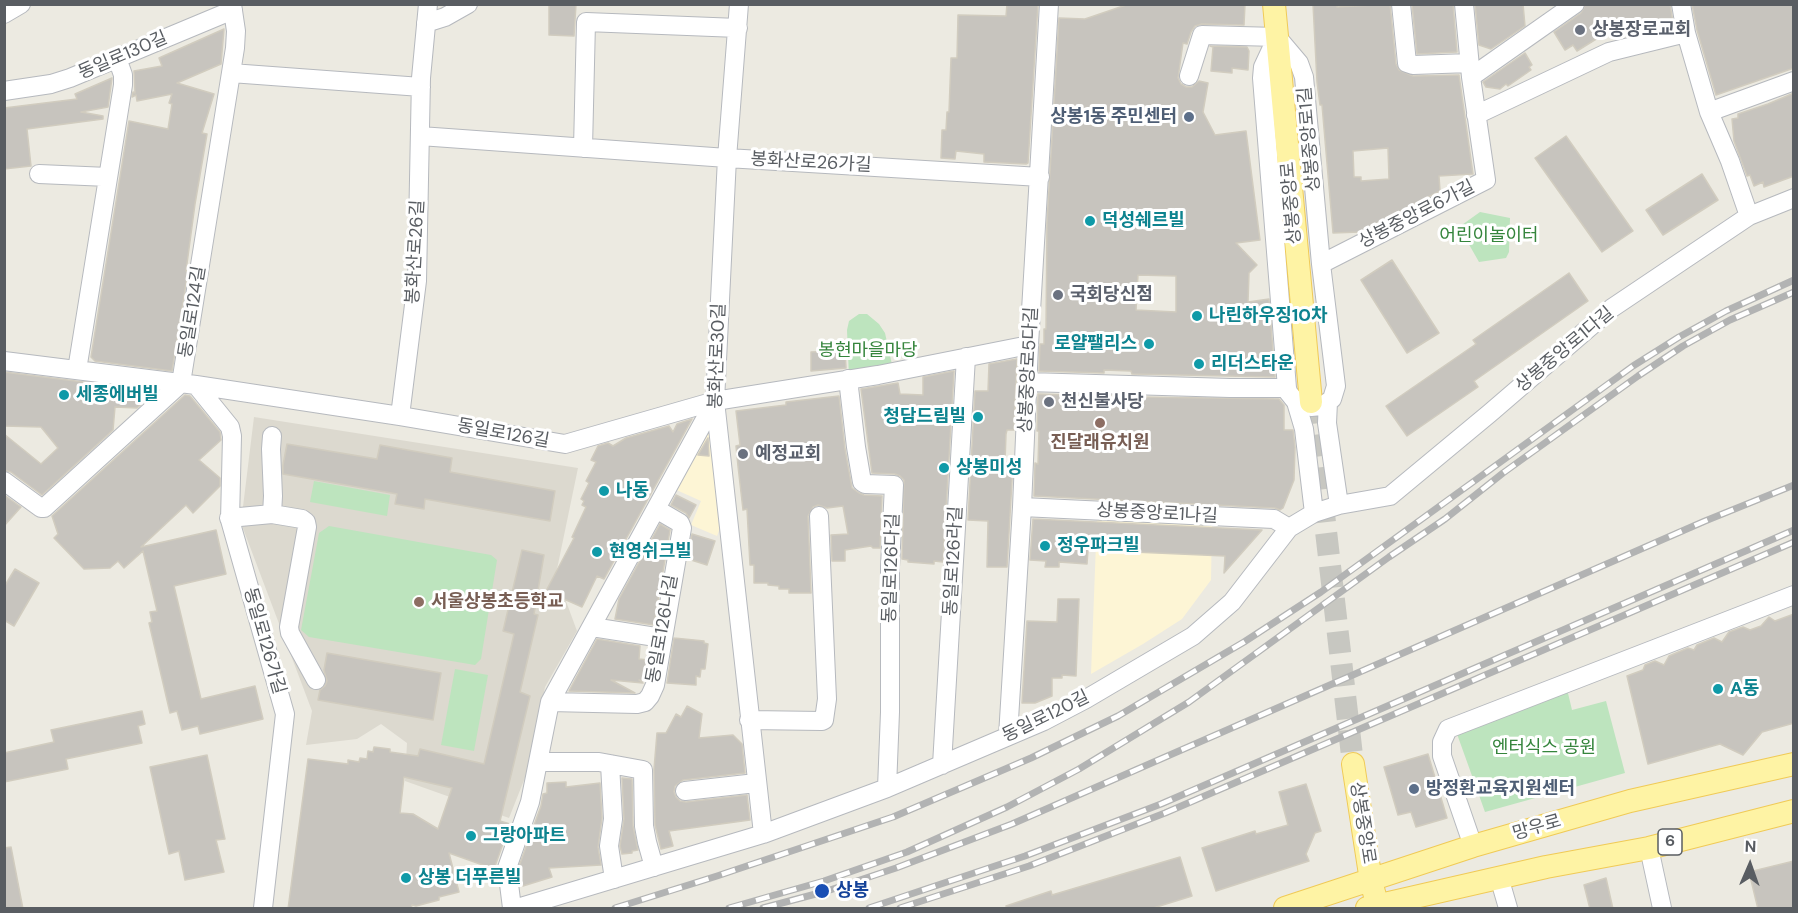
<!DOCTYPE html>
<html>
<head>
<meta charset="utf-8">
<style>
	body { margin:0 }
	#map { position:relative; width:1798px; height:913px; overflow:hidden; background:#eceae1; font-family:"DM Sans",sans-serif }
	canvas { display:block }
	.frame { position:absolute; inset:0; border:6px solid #595d62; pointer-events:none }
	.north { position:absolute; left:1720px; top:835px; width:60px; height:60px; -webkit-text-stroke:4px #fff; paint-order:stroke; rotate:2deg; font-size:16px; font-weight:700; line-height:24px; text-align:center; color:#595d62 }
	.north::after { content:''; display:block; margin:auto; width:21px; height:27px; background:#595d62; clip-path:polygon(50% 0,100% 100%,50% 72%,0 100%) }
</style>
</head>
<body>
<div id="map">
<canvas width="1798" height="913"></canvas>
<div class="frame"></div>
<div class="north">N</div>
</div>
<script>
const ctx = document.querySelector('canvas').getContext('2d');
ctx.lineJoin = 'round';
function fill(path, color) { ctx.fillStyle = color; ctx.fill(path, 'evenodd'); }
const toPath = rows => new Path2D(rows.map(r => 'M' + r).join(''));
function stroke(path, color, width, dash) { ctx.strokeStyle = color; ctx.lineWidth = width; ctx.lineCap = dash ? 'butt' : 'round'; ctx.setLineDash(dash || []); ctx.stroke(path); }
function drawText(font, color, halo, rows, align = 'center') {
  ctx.font = font + ' "DM Sans","Noto Sans KR",sans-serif'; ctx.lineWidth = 6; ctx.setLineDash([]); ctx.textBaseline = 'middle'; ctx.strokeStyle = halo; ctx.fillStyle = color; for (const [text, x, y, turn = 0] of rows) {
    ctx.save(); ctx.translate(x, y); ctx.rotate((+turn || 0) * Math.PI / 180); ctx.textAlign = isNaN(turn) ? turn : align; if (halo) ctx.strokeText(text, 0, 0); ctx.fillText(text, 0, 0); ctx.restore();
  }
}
fill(toPath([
	[705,425,713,426,720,528,717,536,691,525,701,501,672,488],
	[1097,517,1212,523,1211,580,1182,619,1143,644,1091,674]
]), '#fdf5d5');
fill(toPath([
	[254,417,578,468,556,574,577,631,545,687,530,765,509,818,405,781,407,743,381,724,357,739,306,745,312,711,241,523]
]), '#dcd9cf');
fill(toPath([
	[1480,212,1510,218,1509,252,1506,258,1479,262,1459,227],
	[859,314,867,314,879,324,885,333,893,369,849,377,847,330,849,321],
	[314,481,390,495,387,516,310,502],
	[329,526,491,555,497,560,481,659,475,665,309,637,301,630,319,533],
	[455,669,488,675,474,751,441,745],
	[1567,689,1572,710,1606,701,1625,773,1485,812,1457,734]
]), '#bde4be');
const building = toPath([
	[549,4,576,4,574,36,549,35,549,4],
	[1007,4,1038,4,1028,163,1026,164,984,162,984,154,956,151,955,159,941,158,942,130,946,130,947,112,949,112,951,58,957,58,958,15,1006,16,1007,4],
	[1129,4,1245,4,1244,25,1202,24,1195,26,1191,32,1187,44,1183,43,1178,78,1181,84,1186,87,1192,87,1199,81,1208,83,1203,112,1215,135,1246,131,1260,240,1236,243,1257,265,1249,273,1248,302,1269,299,1275,377,1132,374,1131,371,1104,370,1104,373,1039,371,1040,344,1044,344,1044,329,1046,329,1047,223,1059,18,1085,19,1129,4],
	[1138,275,1176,276,1176,312,1136,310,1138,275],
	[1313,4,1337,4,1337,7,1390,4,1396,64,1399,70,1413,76,1459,75,1473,174,1439,176,1440,191,1360,232,1333,233,1322,105,1320,105,1317,82,1313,4],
	[1388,148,1389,179,1361,181,1361,177,1354,177,1353,151,1388,148],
	[1412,4,1453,4,1457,52,1417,54,1412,4],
	[1475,4,1523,4,1525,26,1491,49,1479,45,1475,4],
	[1586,4,1670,4,1673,22,1627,30,1625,21,1577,51,1573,45,1565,50,1554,32,1581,13,1586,4],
	[1692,4,1794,4,1794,68,1716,95,1697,30,1692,4],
	[224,29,221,64,177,83,214,94,202,133,207,134,195,204,186,271,188,271,172,371,95,361,91,357,129,121,168,129,172,104,169,103,172,94,137,101,136,95,132,97,133,92,135,93,134,71,162,66,159,58,224,29],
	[1210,46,1247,47,1249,51,1248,70,1232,68,1232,73,1211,71,1213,47,1210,46],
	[1525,53,1532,65,1529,67,1531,70,1508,86,1506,84,1500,89,1486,87,1483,82,1525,53],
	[112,78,108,107,81,112,103,116,103,119,27,129,31,166,4,169,4,108,77,99,75,94,112,78],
	[1794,93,1794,176,1764,187,1763,182,1754,186,1750,175,1747,176,1734,141,1732,119,1738,118,1738,114,1768,104,1794,93],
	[1566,136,1633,231,1602,252,1535,158,1566,136],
	[1702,174,1718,200,1663,235,1646,210,1702,174],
	[1392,260,1439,333,1407,353,1361,280,1392,260],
	[1569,273,1588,301,1474,381,1478,387,1407,436,1386,406,1476,344,1473,340,1569,273],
	[845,351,846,368,811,371,811,352,845,351],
	[1017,359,1014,430,1007,430,1006,434,1005,462,1013,463,1007,567,987,567,988,521,968,520,975,391,988,391,989,364,1017,359],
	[954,371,943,562,934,561,934,564,908,562,908,560,902,559,904,480,900,476,895,474,872,473,861,389,898,383,900,394,923,395,923,377,954,371],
	[4,372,155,391,155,392,137,408,115,407,113,430,42,495,11,472,4,470,4,434,41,464,58,448,41,427,4,426,4,372],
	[1038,394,1135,397,1279,399,1284,405,1284,430,1293,430,1295,447,1294,480,1283,508,1280,510,1275,508,1034,496,1035,463,1038,464,1039,431,1037,431,1038,394],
	[185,395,190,396,220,432,221,440,199,460,220,478,220,486,193,513,186,505,141,547,216,530,226,574,174,586,201,699,255,686,263,719,200,734,198,726,182,730,177,711,170,713,149,623,152,622,150,612,157,611,143,551,124,568,118,561,110,568,84,569,54,538,58,534,52,516,185,395],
	[839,396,845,449,852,488,859,493,864,495,882,496,880,548,873,548,871,546,845,550,845,561,832,561,831,535,848,534,843,506,827,508,818,505,813,507,808,516,811,593,789,593,789,589,779,589,779,586,768,585,768,583,754,583,754,565,750,565,747,509,743,510,738,466,736,446,740,445,736,411,786,405,786,402,839,396],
	[692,419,604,579,597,576,582,607,546,591,574,538,572,537,586,507,582,505,584,501,581,499,589,483,586,481,596,462,591,460,598,446,608,443,613,446,626,438,669,426,673,432,677,424,692,419],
	[708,438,709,456,698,455,708,438],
	[287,444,377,459,380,445,452,458,450,472,555,491,550,521,425,499,424,509,395,504,397,494,283,474,283,465,287,444],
	[4,495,21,507,4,526,4,495],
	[676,495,696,505,689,518,686,513,671,505,676,495],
	[1033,519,1262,530,1224,573,1225,556,1088,550,1087,564,1059,562,1059,567,1045,567,1046,561,1030,560,1033,519],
	[660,524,670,530,654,625,615,619,619,599,660,524],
	[692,534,715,541,707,565,688,559,692,534],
	[522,550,544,555,534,614,538,615,520,692,530,696,500,821,510,824,494,869,449,853,459,892,439,897,439,900,416,906,412,905,411,909,288,909,308,759,348,764,348,760,359,762,360,758,367,759,368,751,373,752,374,747,390,749,390,752,418,756,420,749,484,764,514,634,503,631,522,550],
	[404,777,452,788,438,829,413,814,400,813,404,777],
	[15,569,39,583,14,626,4,620,4,587,15,569],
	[1058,599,1079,599,1076,676,1062,675,1062,678,1052,678,1052,696,1035,703,1022,703,1027,621,1057,622,1058,599],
	[1794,614,1794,723,1762,732,1743,755,1720,744,1648,764,1627,676,1643,670,1645,665,1655,661,1664,665,1669,656,1688,648,1694,650,1697,645,1714,638,1722,642,1729,632,1743,627,1750,630,1761,626,1769,617,1775,621,1794,614],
	[674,638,704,641,704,643,708,644,705,669,701,669,700,677,696,676,696,685,667,683,674,638],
	[597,639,640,646,639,659,648,660,644,681,639,680,643,683,611,680,635,693,569,691,597,639],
	[327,653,441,673,433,720,318,700,320,690,325,686,327,681,324,670,327,653],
	[687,706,702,714,699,738,733,735,742,744,745,773,683,780,675,786,674,792,676,797,680,801,686,802,747,795,750,820,669,831,673,846,661,849,655,825,654,769,657,733,666,733,676,714,681,717,687,706],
	[142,711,145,724,138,726,142,743,66,759,68,769,4,782,4,753,54,742,51,730,142,711],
	[1428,754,1447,818,1416,827,1411,812,1398,815,1384,767,1428,754],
	[207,755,225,839,216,840,224,872,185,880,179,851,169,854,150,767,207,755],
	[622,778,632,779,633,826,638,850,632,851,632,853,622,854,620,846,624,819,622,778],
	[566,782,566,787,600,783,602,818,598,847,601,865,549,868,552,877,523,886,518,869,541,806,543,794,547,793,547,783,566,782],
	[1306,784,1321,831,1315,833,1306,854,1309,861,1216,891,1202,848,1255,831,1256,834,1288,825,1279,792,1306,784],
	[11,847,23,909,4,909,4,848,11,847],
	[1180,857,1192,896,1150,909,1007,909,1006,906,1051,891,1052,895,1180,857],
	[1794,861,1794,909,1758,909,1749,872,1794,861],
	[1606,878,1613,909,1590,909,1584,885,1606,878]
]);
fill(building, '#c7c4be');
stroke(building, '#d1ccbf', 1.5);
stroke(toPath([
	[1311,402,1353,764]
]), '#c7c7c1', 22, [22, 11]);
const minor = toPath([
	[739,4,727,158,715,401,763,834],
	[1401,4,1407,63,1413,65,1470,63],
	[1681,4,1686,33,1709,112,1730,161,1749,216],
	[4,14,21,4],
	[426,23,445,17,468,4],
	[1277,37,1299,63,1304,77,1321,264,1336,386,1332,399,1322,406,1311,407,1296,402,1288,392,1287,388,1262,78,1263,67,1277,37],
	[231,73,421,87],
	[1189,76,1202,35,1277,37],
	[1471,77,1575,4],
	[4,91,51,84,70,78,233,10],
	[1709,112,1794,81],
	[1476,115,1609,52,1686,33],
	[420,136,727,158,1040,177],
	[583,148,586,22,738,28],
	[39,174,108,177],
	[1321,264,1486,180,1471,77,1464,4],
	[4,361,196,385,400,416,565,444,715,401,878,375,1029,345],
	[77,370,123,85,123,75,117,58],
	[848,379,856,447,862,482,865,484,894,485,890,567,890,712,887,788],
	[1028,382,1230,388,1287,388],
	[196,385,230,427,232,436,230,520,285,714,263,908],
	[1296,402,1304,429,1314,513],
	[1328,402,1327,423,1339,505],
	[400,416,417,281,421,78,428,4],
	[4,481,41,508,44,508,181,383,235,48,236,31,232,4],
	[1022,507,1274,519,1289,528],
	[272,514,273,496,271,449,272,436],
	[229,518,272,514,302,519,306,522,307,527,289,627,290,633,316,680],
	[592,627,662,638],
	[550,702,637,704,645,702,650,696,655,685,682,528,680,523,656,509],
	[749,720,822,721,824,720,827,699,819,516],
	[1008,736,1022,507,1029,345,1049,4],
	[538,762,599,762,643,770,644,826,647,842,654,867],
	[610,764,613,819,609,846,614,879],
	[942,765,966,357],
	[685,791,756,783],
	[1473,846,1442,756,1442,742,1448,729,1794,595],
	[1649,848,1662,908],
	[1499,877,1508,908],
	[512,908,507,868,530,802,550,702,715,401],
	[517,908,763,834,887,788,1044,721,1086,699,1193,636,1232,602,1289,528,1314,513,1339,505,1390,496,1490,413,1612,308,1749,216,1794,198]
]);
const major = toPath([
	[1274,4,1311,402],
	[1353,764,1371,881,1375,896],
	[1285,908,1473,846,1630,801,1794,764],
	[1367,908,1546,867,1649,848,1794,811]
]);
stroke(minor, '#b6b9be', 20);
stroke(major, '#f0ca56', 24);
stroke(minor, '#fff', 18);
stroke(major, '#fef3a4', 22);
const rail = toPath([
	[615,908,717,876,893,817,1031,758,1118,716,1244,642,1321,592,1633,366,1679,337,1726,311,1794,280],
	[729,908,824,881,907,852,1007,807,1079,769,1189,702,1389,557,1445,519,1503,473,1638,376,1683,346,1730,320,1794,292],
	[763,908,827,891,896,868,1012,824,1705,521,1794,485],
	[869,908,1025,856,1161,804,1794,530],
	[900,908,1029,866,1165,813,1794,542]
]);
stroke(rail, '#b2b3b3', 7);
stroke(rail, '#fff', 4.5, [14]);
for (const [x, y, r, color] of [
	[1580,30,6,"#6b7280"],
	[1189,117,6,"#5c6f8a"],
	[1090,221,6,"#0f9aa8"],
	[1058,295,6,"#6b7280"],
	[1197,316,6,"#0f9aa8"],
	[1149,344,6,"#0f9aa8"],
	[1199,364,6,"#0f9aa8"],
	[64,395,6,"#0f9aa8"],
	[1049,402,6,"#6b7280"],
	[978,417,6,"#0f9aa8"],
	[1100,423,6,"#8d6e63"],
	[743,454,6,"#6b7280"],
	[944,468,6,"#0f9aa8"],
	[604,491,6,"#0f9aa8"],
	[1045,546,6,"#0f9aa8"],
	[597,552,6,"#0f9aa8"],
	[419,602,6,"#8d6e63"],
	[1718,689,6,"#0f9aa8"],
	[1414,789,6,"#5c6f8a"],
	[471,836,6,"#0f9aa8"],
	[406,878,6,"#0f9aa8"],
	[822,891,8,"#1a4fb4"]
]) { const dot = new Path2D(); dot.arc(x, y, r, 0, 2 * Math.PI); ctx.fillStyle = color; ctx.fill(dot); stroke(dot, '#fff', 2); }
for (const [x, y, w] of [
	[1670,842,24]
]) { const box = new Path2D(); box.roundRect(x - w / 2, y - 13, w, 26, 4.5); ctx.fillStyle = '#fff'; ctx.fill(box); stroke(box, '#595d62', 1.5); }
drawText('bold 16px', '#595d62', null, [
	["6",1670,842]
]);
drawText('bold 18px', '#5b616d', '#fff', [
	["상봉장로교회",1592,30],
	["국회당신점",1070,295],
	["천신불사당",1061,402],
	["예정교회",755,454]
], 'left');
drawText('18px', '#595d62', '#fff', [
	["동일로130길",123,56,-23],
	["상봉중앙로1길",1310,139,-95],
	["봉화산로26가길",811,163,3],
	["상봉중앙로",1292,203,-95],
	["상봉중앙로6가길",1417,215,-27],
	["봉화산로26길",416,252,-87],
	["동일로124길",193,312,-81],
	["상봉중앙로1다길",1565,350,-40],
	["봉화산로30길",718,356,-88],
	["상봉중앙로5다길",1029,370,-87],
	["동일로126길",503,434,10],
	["상봉중앙로1나길",1157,514,3],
	["동일로126라길",954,561,-87],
	["동일로126다길",892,568,-88],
	["동일로126나길",663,629,-80],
	["동일로126가길",264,641,74],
	["동일로120길",1046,717,-26],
	["상봉중앙로",1362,823,81],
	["망우로",1537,828,-16]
]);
drawText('bold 18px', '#4e5e75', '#fff', [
	["상봉1동 주민센터",1177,117],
	["방정환교육지원센터",1426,789,"left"]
], 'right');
drawText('bold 18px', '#0d838f', '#fff', [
	["덕성쉐르빌",1102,221],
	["나린하우징10차",1209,316],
	["로얄팰리스",1137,344,"right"],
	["리더스타운",1211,364],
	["세종에버빌",76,395],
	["청담드림빌",966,417,"right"],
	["상봉미성",956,468],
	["나동",616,491],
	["정우파크빌",1057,546],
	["현영쉬크빌",609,552],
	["A동",1730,689],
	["그랑아파트",483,836],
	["상봉 더푸른빌",418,878]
], 'left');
drawText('18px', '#35853c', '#fff', [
	["어린이놀이터",1489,236],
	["봉현마을마당",868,351],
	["엔터식스 공원",1544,748]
]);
drawText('bold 18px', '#785e54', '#fff', [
	["진달래유치원",1100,443],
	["서울상봉초등학교",431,602,"left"]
]);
drawText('bold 18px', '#164399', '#fff', [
	["상봉",836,891]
], 'left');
</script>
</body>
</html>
